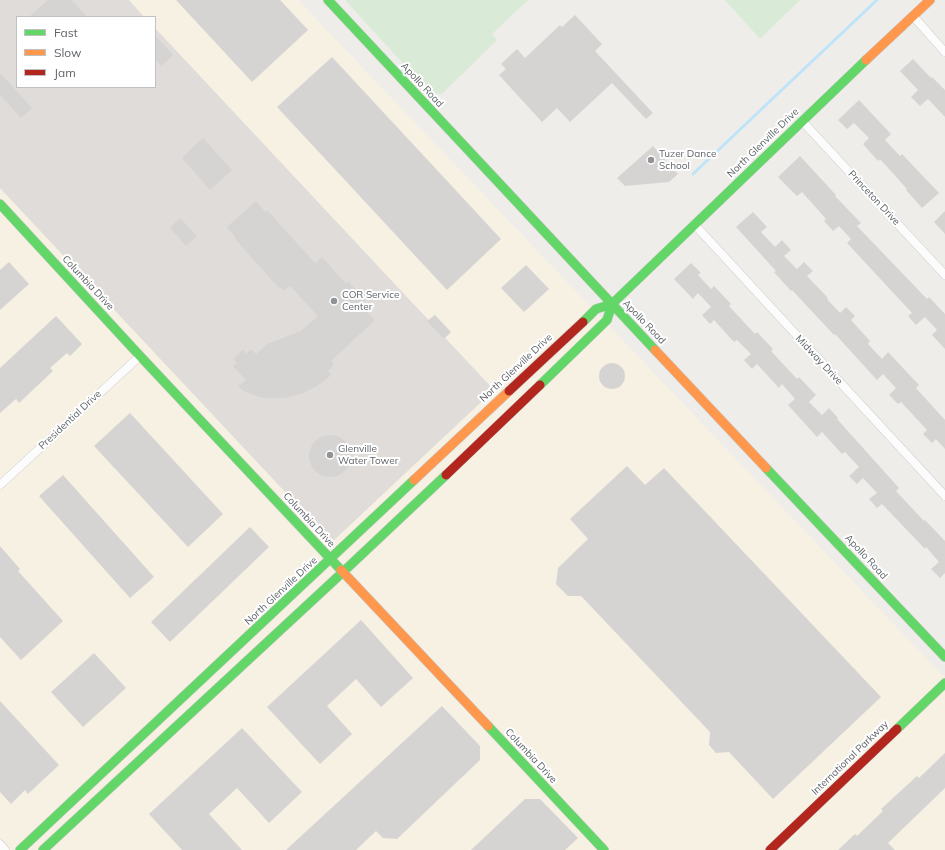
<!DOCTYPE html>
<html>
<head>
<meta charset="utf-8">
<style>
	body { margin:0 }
	#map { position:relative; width:945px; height:850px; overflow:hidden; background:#efedea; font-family:Mulish,sans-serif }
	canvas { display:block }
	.legend { position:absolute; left:16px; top:16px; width:140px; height:72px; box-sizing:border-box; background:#fff; border:1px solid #bfc1c3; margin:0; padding:5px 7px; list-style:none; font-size:12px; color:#5f6368 }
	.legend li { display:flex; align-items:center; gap:8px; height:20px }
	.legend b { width:20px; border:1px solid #bfc1c3 }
</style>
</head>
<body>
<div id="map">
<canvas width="945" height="850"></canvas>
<ul class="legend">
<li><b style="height:5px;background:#63d668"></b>Fast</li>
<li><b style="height:5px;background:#ff974d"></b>Slow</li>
<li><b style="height:5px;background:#b3261e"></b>Jam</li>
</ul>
</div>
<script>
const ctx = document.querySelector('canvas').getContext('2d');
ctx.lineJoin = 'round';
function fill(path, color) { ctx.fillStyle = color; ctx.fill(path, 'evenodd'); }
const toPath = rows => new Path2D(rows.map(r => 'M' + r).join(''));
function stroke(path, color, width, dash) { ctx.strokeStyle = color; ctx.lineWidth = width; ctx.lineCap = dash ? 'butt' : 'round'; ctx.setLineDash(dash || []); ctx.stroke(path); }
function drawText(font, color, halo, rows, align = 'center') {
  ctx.font = font + ' Mulish,sans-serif'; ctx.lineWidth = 4; ctx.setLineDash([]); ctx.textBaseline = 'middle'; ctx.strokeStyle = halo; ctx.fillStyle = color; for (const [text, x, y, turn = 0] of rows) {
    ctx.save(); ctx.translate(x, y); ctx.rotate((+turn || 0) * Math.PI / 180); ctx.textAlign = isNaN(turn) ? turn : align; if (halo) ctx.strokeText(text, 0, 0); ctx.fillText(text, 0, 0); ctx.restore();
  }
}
fill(toPath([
	[0,0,298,0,945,678,945,850,0,850],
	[17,17,155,17,155,87,17,87]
]), '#f7f1e4');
fill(toPath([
	[0,0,129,0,144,17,17,17,17,87,155,87,155,28,494,390,332,542,0,188]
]), '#dfdcda');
fill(toPath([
	[345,0,528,0,492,34,497,40,442,94,430,93],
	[725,0,800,0,760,39]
]), '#d9ead6');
stroke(toPath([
	[693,174,877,0]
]), '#bfe4f9', 3);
fill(toPath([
	[48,0,72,0,87,17,29,17],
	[176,0,280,0,308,30,252,82],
	[575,15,602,44,595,51,653,113,646,119,612,83,570,122,557,108,542,122,499,75,506,69,501,64,517,49,525,58,560,25,562,27],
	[155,35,173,55,161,66,155,59],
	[332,57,501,239,447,290,277,107],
	[913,59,931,78,932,77,945,90,945,117,928,99,920,106,911,97,918,90,900,71],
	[0,73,32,108,21,118,0,95],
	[859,100,891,134,885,140,900,156,902,154,939,193,922,208,906,190,907,189,880,159,878,161,863,144,869,138,854,123,847,129,838,120],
	[203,138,232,170,210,190,182,158],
	[653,146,678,174,669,182,625,186,617,178],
	[800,156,836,195,835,196,861,223,857,226,927,299,929,297,945,314,945,349,932,335,937,330,925,317,916,325,908,316,912,313,847,243,851,239,839,226,833,231,824,221,826,219,802,192,797,196,778,177],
	[256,201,265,212,267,210,315,263,322,257,346,284,348,281,356,290,359,288,368,298,360,305,375,320,331,361,334,365,328,371,331,375,324,381,317,386,301,394,284,398,267,398,259,397,244,391,238,386,246,380,233,366,237,363,233,359,243,350,246,354,251,349,256,354,267,344,301,331,318,316,290,286,284,291,280,286,279,288,235,239,236,238,227,227],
	[945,211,945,234,934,222],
	[753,212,767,227,761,232,775,247,782,240,791,250,784,256,797,269,804,262,813,271,807,276,828,298,827,299,840,313,846,307,855,316,851,320,870,341,868,344,882,359,888,352,919,385,916,388,945,420,945,449,936,439,932,443,923,434,927,430,901,402,898,404,889,395,896,388,883,374,877,380,835,334,834,335,792,290,791,291,774,272,776,271,736,227],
	[180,218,197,236,186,246,170,228],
	[9,262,29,284,0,310,0,270],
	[691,263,701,273,698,275,711,289,714,286,731,304,729,306,755,334,757,332,773,349,771,351,797,379,799,377,816,395,809,402,822,415,829,408,838,418,837,419,899,488,896,491,924,521,925,520,945,541,945,573,940,578,931,569,939,562,926,547,925,549,882,504,877,508,869,499,877,493,863,478,857,484,849,476,859,467,845,452,842,454,822,432,817,437,788,405,795,399,782,384,779,388,757,364,752,369,744,360,751,354,737,340,734,342,714,320,710,324,702,315,711,307,698,293,693,299,674,279],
	[526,265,549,289,524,312,501,288],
	[435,315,451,332,444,339,427,321],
	[56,316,82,344,70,356,67,353,50,368,53,371,19,403,16,399,0,413,0,368],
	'599 376a13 13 0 1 1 26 0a13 13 0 1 1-26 0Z',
	[130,413,223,514,188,547,94,446],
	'309 456a21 21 0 1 1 42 0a21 21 0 1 1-42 0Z',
	[627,466,645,485,664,468,881,697,773,799,729,752,716,753,709,745,710,732,581,596,568,596,556,584,558,568,588,539,570,519],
	[63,475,154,577,130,598,39,496],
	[250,527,269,547,170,642,151,622],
	[0,546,20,569,18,571,63,621,21,660,0,637],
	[361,620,413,678,381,707,356,679,327,706,352,734,320,764,267,707],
	[94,653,126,688,83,727,51,692],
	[0,701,59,765,28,794,25,790,11,804,0,792],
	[442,706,480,746,480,760,397,839,383,838,376,831,356,850,286,850],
	[242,728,302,792,269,823,237,788,209,814,242,850,182,850,149,814],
	[945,753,945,788,888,843,895,850,838,850,855,834,857,836,883,811,881,809,917,776,919,778],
	[525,799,540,799,578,838,565,850,471,850]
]), '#d6d4d3');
const street = toPath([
	[913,16,945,52],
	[802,121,945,275],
	[694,224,945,496],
	[0,485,140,356],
	[0,844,5,850]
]);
const fast = toPath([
	[328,0,655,350],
	[0,204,140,356,341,570],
	[583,322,596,309,612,304,866,60],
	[540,385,607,320,612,304],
	[766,468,945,657],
	[488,726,604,850],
	[897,729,945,683],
	[20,850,414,480],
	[43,850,343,572,446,475]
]);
const slow = toPath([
	[866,60,930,0],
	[655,350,766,468],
	[414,480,509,391],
	[341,570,488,726]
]);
const jam = toPath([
	[509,391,583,322],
	[446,475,540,385],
	[770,850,897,729]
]);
stroke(street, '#c9c9ca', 9);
stroke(fast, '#c9c9c9', 10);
stroke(slow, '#c9c9c9', 10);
stroke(jam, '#c9c9c9', 10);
stroke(street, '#fdfcfc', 8);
stroke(fast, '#63d668', 9);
stroke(slow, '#ff974d', 9);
stroke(jam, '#b3261e', 9);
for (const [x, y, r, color] of [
	[651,160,4,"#919396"],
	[334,301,4,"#919396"],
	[330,455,4,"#919396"]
]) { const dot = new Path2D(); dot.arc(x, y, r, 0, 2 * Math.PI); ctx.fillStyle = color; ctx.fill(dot); stroke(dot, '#fff', 1.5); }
drawText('10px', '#5f6368', '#fff', [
	["Apollo Road",422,85,47],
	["North Glenville Drive",763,143,-44],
	["Princeton Drive",874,198,47],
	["Columbia Drive",88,283,47],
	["Apollo Road",644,322,46],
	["Midway Drive",819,360,47],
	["North Glenville Drive",516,368,-43],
	["Presidential Drive",70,420,-43],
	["Columbia Drive",309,520,47],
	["Apollo Road",866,557,47],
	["North Glenville Drive",281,591,-43],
	["Columbia Drive",531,756,47],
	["International Parkway",850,758,-44]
]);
drawText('10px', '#5f6368', '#fff', [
	["Tuzer Dance",659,154],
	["School",659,166],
	["COR Service",342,295],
	["Center",342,307],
	["Glenville",338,449],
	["Water Tower",338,461]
], 'left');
</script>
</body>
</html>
